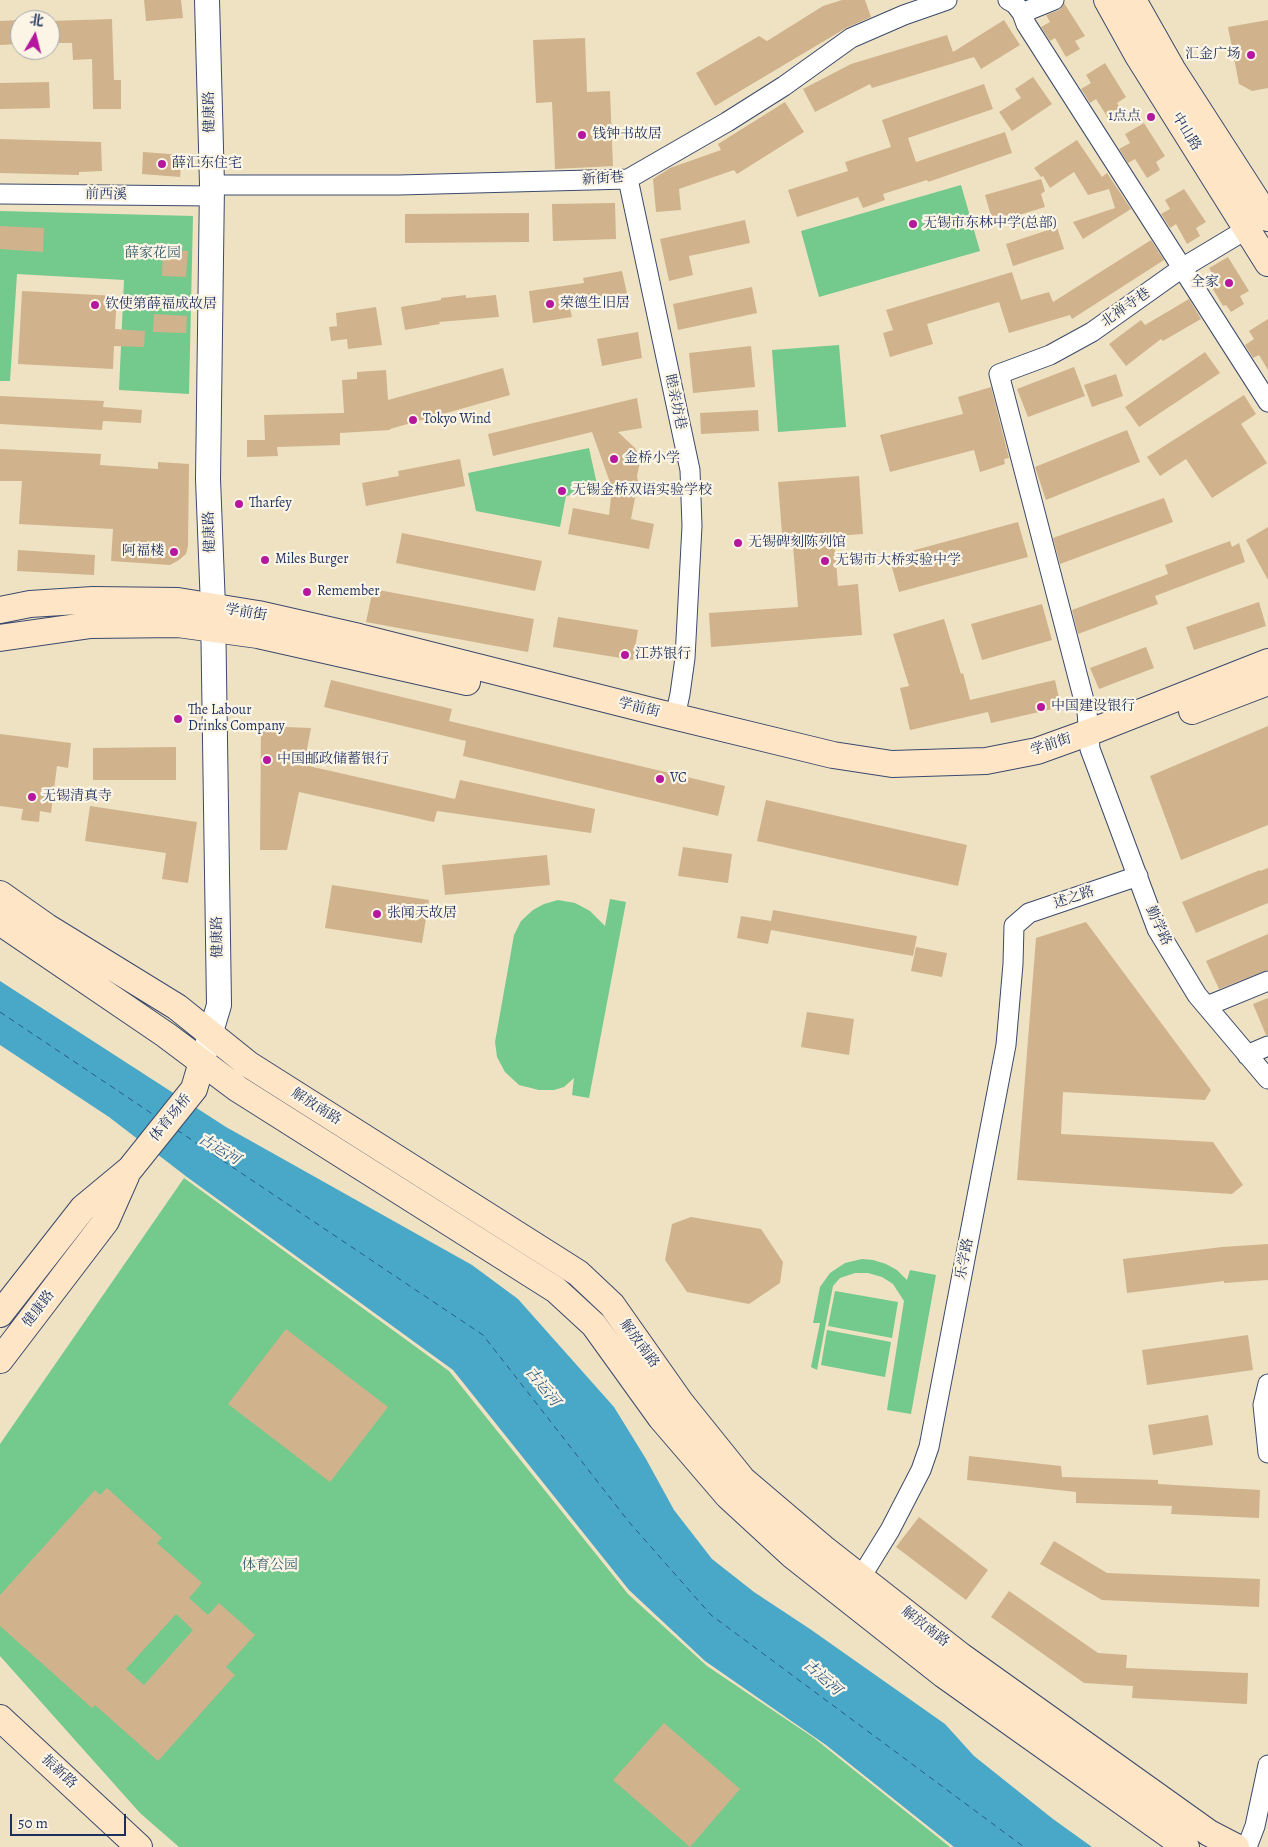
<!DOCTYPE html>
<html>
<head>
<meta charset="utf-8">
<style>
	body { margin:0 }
	#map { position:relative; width:1268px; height:1847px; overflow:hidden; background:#eee2c2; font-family:Alegreya,"Noto Serif SC",serif }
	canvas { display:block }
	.north { position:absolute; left:10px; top:10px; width:50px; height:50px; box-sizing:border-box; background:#fcf5e5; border:1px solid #a2a6af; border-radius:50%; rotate:8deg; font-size:14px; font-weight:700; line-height:20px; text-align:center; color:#1b2f5e }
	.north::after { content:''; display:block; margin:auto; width:18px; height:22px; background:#b5179e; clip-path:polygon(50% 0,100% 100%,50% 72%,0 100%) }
	.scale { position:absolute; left:10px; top:1814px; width:116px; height:22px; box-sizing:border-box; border:2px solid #1b2f5e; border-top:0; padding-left:6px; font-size:15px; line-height:18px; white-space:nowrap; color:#1b2f5e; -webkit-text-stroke:4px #fcf5e5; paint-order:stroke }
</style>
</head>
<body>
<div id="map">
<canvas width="1268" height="1847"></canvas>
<div class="north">北</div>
<div class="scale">50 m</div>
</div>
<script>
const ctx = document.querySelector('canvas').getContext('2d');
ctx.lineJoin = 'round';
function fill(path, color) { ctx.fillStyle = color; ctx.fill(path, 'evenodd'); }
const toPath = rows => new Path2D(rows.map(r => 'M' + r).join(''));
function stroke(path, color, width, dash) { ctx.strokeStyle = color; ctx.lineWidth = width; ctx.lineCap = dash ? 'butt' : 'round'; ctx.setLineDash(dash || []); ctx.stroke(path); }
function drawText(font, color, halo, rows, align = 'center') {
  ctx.font = font + ' Alegreya,"Noto Serif SC",serif'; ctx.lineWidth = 4.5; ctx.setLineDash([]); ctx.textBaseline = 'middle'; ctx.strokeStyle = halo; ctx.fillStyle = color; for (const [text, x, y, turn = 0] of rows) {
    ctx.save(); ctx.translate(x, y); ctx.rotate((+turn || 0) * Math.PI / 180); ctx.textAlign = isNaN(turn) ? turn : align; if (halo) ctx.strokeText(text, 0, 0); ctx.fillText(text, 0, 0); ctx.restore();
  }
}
fill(toPath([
	[961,185,980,251,819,297,801,231],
	[0,211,193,216,189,394,119,390,124,280,17,274,10,381,0,381],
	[839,345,846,427,778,432,772,350],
	[589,448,598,489,566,496,560,527,476,511,468,473],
	[610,899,626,902,589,1098,572,1095,574,1078,564,1087,554,1090,539,1090,519,1085,505,1072,497,1057,495,1042,514,935,521,921,533,910,544,904,558,900,575,903,590,911,605,926],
	[184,1178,449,1371,628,1594,707,1666,814,1738,950,1847,179,1847,140,1813,0,1656,0,1444],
	[862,1259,873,1260,886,1264,897,1270,907,1280,910,1270,936,1275,911,1414,887,1410,904,1301,893,1284,882,1277,868,1273,855,1273,840,1278,833,1286,817,1370,811,1367,820,1323,813,1323,820,1287,830,1273,845,1263],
	[835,1291,898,1302,892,1338,828,1326],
	[827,1330,891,1342,885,1377,821,1365]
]), '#74c98d');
fill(toPath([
	[0,981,226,1127,472,1265,518,1299,614,1407,646,1459,674,1510,712,1559,754,1592,810,1629,945,1724,974,1756,1053,1819,1092,1847,954,1847,826,1745,705,1661,629,1590,453,1370,187,1177,109,1117,0,1045]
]), '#49a8c8');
stroke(toPath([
	[0,1012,157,1117],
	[177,1130,483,1335,629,1522,711,1615,1024,1847]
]), '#2b5983', 1, [6, 5]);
fill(toPath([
	[144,0,181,0,183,18,146,21],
	[842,0,865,0,871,17,846,28,715,106,696,73,759,36,767,41,823,6],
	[1064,3,1085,36,1075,41,1080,49,1066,57,1055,38,1050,41,1041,27,1050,22,1046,15,1059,10],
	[112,19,114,80,121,80,121,109,93,109,92,59,73,60,72,43,50,43,50,21],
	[20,20,20,44,0,45,0,21],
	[1004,20,1020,45,981,69,974,57,872,88,870,84,815,112,803,89,851,64,947,35,953,52],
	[1268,20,1268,88,1252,91,1239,84,1228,27],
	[585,38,587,92,610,91,613,166,555,169,552,102,536,103,533,40],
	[1105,63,1126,97,1117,103,1121,110,1108,118,1096,99,1090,103,1081,89,1091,83,1086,75],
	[1033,77,1052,104,1012,131,999,112,1021,98,1015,89],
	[49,82,50,108,0,109,0,83],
	[984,84,993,109,908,138,916,162,1005,132,1012,153,928,182,927,180,883,194,885,200,863,208,858,197,797,217,788,190,848,171,845,162,891,147,882,120],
	[785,102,804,132,737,174,734,170,679,189,681,210,656,212,653,179,670,168,721,150,718,144],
	[1144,123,1165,156,1156,162,1160,170,1147,178,1135,159,1128,163,1119,149,1130,143,1125,134],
	[0,139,101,142,102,171,79,172,79,175,0,173],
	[1077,140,1102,177,1107,173,1131,209,1083,239,1073,222,1115,208,1109,189,1088,195,1074,172,1050,188,1043,176,1041,177,1034,168],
	[143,152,182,155,180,177,142,174],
	[1041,179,1045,191,1041,194,1045,207,993,223,985,195],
	[1184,189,1206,222,1196,228,1200,236,1187,244,1176,224,1170,228,1161,214,1170,209,1165,200],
	[615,203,616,239,553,241,552,204],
	[529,213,529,242,405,243,405,214],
	[745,220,750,243,689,256,693,275,669,281,660,239],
	[0,226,44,228,43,252,0,249],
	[1057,227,1064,249,1013,266,1006,244],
	[1151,240,1164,260,1072,319,1070,315,1009,333,999,302,927,324,933,344,890,357,883,333,893,330,886,310,1012,272,1021,300,1049,292,1053,302],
	[163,249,188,251,186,277,162,276],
	[1228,257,1249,291,1240,296,1244,304,1231,312,1226,305,1223,306,1208,281,1214,277,1209,268],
	[622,271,628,298,570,309,572,317,533,323,529,291,584,283,583,278],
	[752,287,757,313,678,330,673,304],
	[22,291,117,296,115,329,145,331,144,347,114,346,113,369,18,364],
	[466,295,466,298,496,295,499,317,439,322,440,324,405,330,401,307,441,300,441,298],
	[1189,299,1201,319,1163,341,1161,339,1126,366,1109,344,1141,320,1145,325],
	[376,307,382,345,348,349,347,339,331,341,329,327,337,326,336,313],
	[154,314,187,316,186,333,153,332],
	[1268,319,1268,370,1259,355,1253,358,1245,345,1254,339,1249,331],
	[638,332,642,358,602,366,597,339],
	[751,346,755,387,693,393,689,353],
	[1205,352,1220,373,1139,427,1125,407],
	[1074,367,1085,396,1028,417,1017,389],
	[503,368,510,395,390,429,390,430,340,433,340,445,277,447,278,456,247,457,247,440,265,440,264,415,344,413,342,380,357,379,357,372,386,370,388,400],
	[1116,374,1123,396,1092,407,1084,385],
	[991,387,1009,458,1004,459,1005,464,980,472,974,450,890,472,880,435,963,414,958,397],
	[1244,395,1256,414,1241,424,1267,463,1212,498,1186,459,1160,476,1147,457],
	[0,396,104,401,103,407,142,410,141,423,103,421,102,430,0,424],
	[637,398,642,428,618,432,635,448,639,455,640,462,637,476,638,482,631,519,654,524,649,549,568,534,573,508,609,515,612,488,592,432,493,456,488,434],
	[758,410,759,431,701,434,700,413],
	[1127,430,1140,462,1046,500,1035,467],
	[0,449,101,454,100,465,158,469,158,462,189,464,188,546,186,554,179,560,170,565,111,561,113,529,19,524,22,481,0,481],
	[460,459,465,486,366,506,362,483,399,476,398,471],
	[859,476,863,534,834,536,838,586,858,584,862,635,711,647,709,613,798,607,792,533,782,534,778,482],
	[1164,498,1173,522,1060,564,1053,538],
	[1018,522,1028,557,899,592,889,557],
	[1268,527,1268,580,1246,540],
	[402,533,542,561,535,591,396,563],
	[1230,541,1232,547,1239,543,1245,562,1155,596,1158,604,1078,634,1072,610,1168,574,1165,565],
	[18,550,95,555,94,575,17,571],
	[373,589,534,619,528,652,366,622],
	[1259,602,1266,626,1194,650,1186,627],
	[1042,604,1052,640,982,660,971,624],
	[558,617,638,630,633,660,553,647],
	[944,619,961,674,963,673,970,700,1055,680,1061,707,991,723,988,712,910,730,900,688,909,686,893,634],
	[1146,647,1154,668,1099,689,1090,668],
	[331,680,452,709,449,721,725,786,718,816,463,756,466,741,324,707],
	[261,726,311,728,304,765,455,799,460,780,595,809,591,833,437,811,434,822,299,792,287,850,260,850],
	[1268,726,1268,825,1181,860,1150,776],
	[0,734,71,743,68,768,57,766,51,813,40,811,39,822,21,820,23,809,0,806],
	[176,747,176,780,93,780,93,748],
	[766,800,967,845,958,886,757,841],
	[90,806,197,822,188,883,162,879,166,853,85,841],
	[683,847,732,854,728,883,678,876],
	[547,855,550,885,445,895,442,865],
	[1268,868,1268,903,1196,933,1182,902,1260,870,1260,871],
	[332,885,429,900,422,943,325,928],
	[773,910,917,936,913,956,771,930,768,944,737,938,741,916,771,921],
	[1086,922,1211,1090,1205,1100,1063,1092,1061,1134,1213,1142,1243,1185,1232,1194,1017,1180,1036,938],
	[1268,934,1268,970,1219,989,1206,961],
	[916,947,947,953,942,977,911,971],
	[1268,998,1268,1035,1266,1035,1253,1004],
	[807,1012,854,1019,849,1055,801,1047],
	[691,1217,761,1229,783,1262,780,1283,749,1304,687,1292,665,1260,672,1224],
	[1268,1244,1268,1280,1224,1283,1224,1281,1127,1293,1123,1259,1222,1247],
	[286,1329,388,1407,330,1482,228,1404],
	[1248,1335,1253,1370,1147,1385,1142,1350],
	[1208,1415,1213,1445,1153,1455,1148,1425],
	[969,1456,1061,1466,1062,1477,1158,1480,1158,1484,1260,1490,1259,1518,1171,1514,1172,1506,1076,1503,1076,1492,967,1480],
	[107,1488,162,1538,157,1543,202,1583,189,1598,208,1615,219,1603,255,1635,226,1667,235,1675,158,1761,95,1705,92,1708,0,1626,0,1595,95,1490,100,1495],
	[176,1614,193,1630,144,1685,126,1669],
	[919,1517,988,1570,966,1600,896,1547],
	[1054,1541,1107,1573,1260,1579,1259,1607,1102,1600,1040,1564],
	[1009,1591,1098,1653,1127,1655,1126,1668,1248,1673,1247,1704,1132,1698,1133,1686,1084,1683,991,1617],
	[664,1723,740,1789,690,1847,613,1780]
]), '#d0b38c');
const minor = toPath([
	[1008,0,1015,4,1022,13,1054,0],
	[1022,13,1026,24,1268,402],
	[628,179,690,470,692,526,685,658,680,694,675,717],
	[212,185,399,185,628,179,727,122,784,86,851,38,904,15,947,0],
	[0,194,212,196],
	[1247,229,1182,268,1092,332,1050,355,999,374,1087,712,1090,749,1157,929,1197,995,1268,1079],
	[1207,1006,1268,981],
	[1247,1055,1268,1046],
	[1268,1384,1263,1405,1268,1453],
	[861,1577,890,1530,921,1470,929,1447,1006,1045,1013,964,1014,926,1029,913,1138,876],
	[1247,1847,1255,1826,1268,1765]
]);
const tertiary = toPath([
	[202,1062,219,1005,213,607,208,479,212,185,207,0]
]);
const secondary = toPath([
	[1107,0,1137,54,1268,263],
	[1133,0,1172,69,1268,218],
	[0,610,30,604,93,600,178,601,258,614,359,637,656,712,833,755,892,764,986,761,1037,751,1098,729,1268,662],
	[0,638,91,625,178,624,258,635,467,682],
	[1192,711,1268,682],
	[0,894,47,927,177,1007,248,1064,578,1273,612,1305,681,1403,743,1480,823,1548,961,1656,1209,1833,1236,1847],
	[0,922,166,1035,238,1089,556,1290,594,1325,661,1418,728,1496,792,1555,944,1675,1186,1847],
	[0,1314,83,1208,130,1169,194,1089,202,1062],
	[0,1360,106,1221,126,1176],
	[0,1718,139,1847]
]);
stroke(minor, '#3b4a6d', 21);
stroke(tertiary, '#3b4a6d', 26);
stroke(secondary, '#3b4a6d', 28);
stroke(minor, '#fff', 19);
stroke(tertiary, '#fff', 24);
stroke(secondary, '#fee5c5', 26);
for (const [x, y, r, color] of [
	[1251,55,5,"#b5179e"],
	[1151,117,5,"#b5179e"],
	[582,135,5,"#b5179e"],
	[162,164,5,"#b5179e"],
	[913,224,5,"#b5179e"],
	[1229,283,5,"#b5179e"],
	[550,304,5,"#b5179e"],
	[95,305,5,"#b5179e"],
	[413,420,5,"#b5179e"],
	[614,459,5,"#b5179e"],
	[562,491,5,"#b5179e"],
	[239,504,5,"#b5179e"],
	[738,543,5,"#b5179e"],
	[174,552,5,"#b5179e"],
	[265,560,5,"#b5179e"],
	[825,561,5,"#b5179e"],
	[307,592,5,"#b5179e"],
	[625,655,5,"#b5179e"],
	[1041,707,5,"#b5179e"],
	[178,719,5,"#b5179e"],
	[267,760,5,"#b5179e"],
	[660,779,5,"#b5179e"],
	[32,797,5,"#b5179e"],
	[377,914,5,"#b5179e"]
]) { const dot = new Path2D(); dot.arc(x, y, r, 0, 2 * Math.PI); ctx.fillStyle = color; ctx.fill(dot); stroke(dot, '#fcf5e5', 2); }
drawText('14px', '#1b2f5e', '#fcf5e5', [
	["汇金广场",1241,55,"right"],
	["1点点",1141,117,"right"],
	["钱钟书故居",592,135],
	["薛汇东住宅",172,164],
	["无锡市东林中学(总部)",923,224],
	["全家",1219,283,"right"],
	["荣德生旧居",560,304],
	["钦使第薛福成故居",105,305],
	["Tokyo Wind",423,420],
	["金桥小学",624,459],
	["无锡金桥双语实验学校",572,491],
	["Tharfey",249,504],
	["无锡碑刻陈列馆",748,543],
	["阿福楼",164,552,"right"],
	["Miles Burger",275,560],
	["无锡市大桥实验中学",835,561],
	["Remember",317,592],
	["江苏银行",635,655],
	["中国建设银行",1051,707],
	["The Labour",188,711],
	["Drinks Company",188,727],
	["中国邮政储蓄银行",277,760],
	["VC",670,779],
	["无锡清真寺",42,797],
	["张闻天故居",387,914]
], 'left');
drawText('14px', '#1b2f5e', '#fcf5e5', [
	["健康路",210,112,-91],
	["中山路",1186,132,58],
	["新街巷",603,179,-4],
	["前西溪",106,195,1],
	["北禅寺巷",1126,308,-35],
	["睦亲坊巷",675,402,78],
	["健康路",210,532,-92],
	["学前街",246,613,10],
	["学前街",639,708,14],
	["学前街",1051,745,-18],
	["述之路",1074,898,-19],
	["勤学路",1158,926,65],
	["健康路",218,937,-91],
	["解放南路",316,1107,32],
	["体育场桥",171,1118,-51],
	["乐学路",965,1259,-79],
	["健康路",39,1309,-53],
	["解放南路",639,1344,54],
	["解放南路",925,1627,38],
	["振新路",59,1772,43]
]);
drawText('14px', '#365d6c', '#fcf5e5', [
	["薛家花园",153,254],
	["体育公园",270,1566]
]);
drawText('italic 15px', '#2b5983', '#fcf5e5', [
	["古运河",219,1150,31],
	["古运河",542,1387,51],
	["古运河",822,1678,42]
]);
</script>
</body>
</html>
